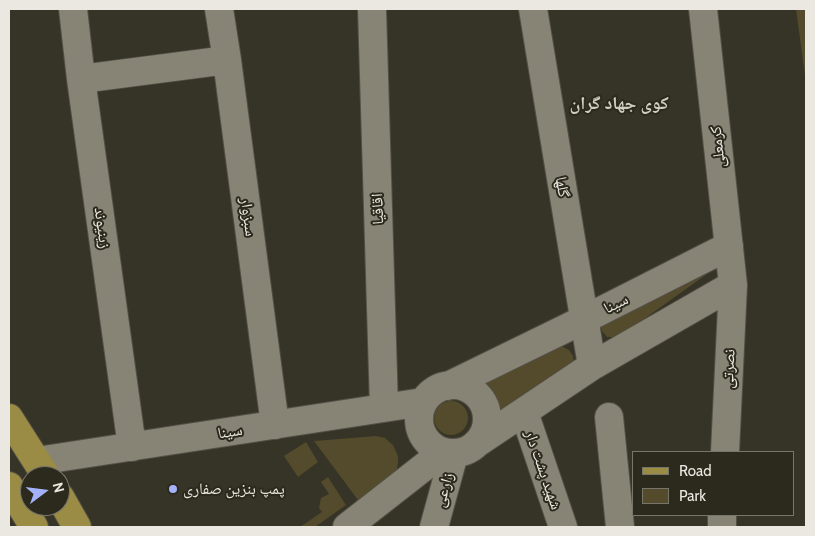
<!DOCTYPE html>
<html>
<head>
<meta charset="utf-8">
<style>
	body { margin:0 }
	#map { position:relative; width:815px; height:536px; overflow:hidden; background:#363327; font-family:Cabin,sans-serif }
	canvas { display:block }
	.frame { position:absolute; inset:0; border:10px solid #eae8e0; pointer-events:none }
	.legend { position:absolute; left:632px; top:451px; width:162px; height:65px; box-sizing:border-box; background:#2c291d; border:1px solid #78756b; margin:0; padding:6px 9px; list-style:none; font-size:15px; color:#eae8e0 }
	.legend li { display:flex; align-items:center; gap:10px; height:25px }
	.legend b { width:25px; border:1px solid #78756b }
	.north { position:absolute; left:20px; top:466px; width:50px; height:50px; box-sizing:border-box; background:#2c291d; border:1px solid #78756b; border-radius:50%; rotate:75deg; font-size:14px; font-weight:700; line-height:20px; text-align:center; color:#eae8e0 }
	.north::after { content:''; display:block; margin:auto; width:18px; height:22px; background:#a4b2fc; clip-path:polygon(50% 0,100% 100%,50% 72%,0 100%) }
</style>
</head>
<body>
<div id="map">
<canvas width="815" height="536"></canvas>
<div class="frame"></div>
<ul class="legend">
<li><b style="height:6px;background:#9a8b45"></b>Road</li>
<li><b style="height:14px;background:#534b2b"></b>Park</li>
</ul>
<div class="north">N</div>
</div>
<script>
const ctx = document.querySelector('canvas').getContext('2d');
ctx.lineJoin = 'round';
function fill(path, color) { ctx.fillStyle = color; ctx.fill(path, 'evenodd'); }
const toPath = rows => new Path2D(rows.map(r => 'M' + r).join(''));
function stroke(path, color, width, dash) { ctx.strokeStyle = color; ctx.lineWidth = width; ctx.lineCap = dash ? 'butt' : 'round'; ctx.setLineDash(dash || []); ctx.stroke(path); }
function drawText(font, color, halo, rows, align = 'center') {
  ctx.font = font + ' Cabin,"Noto Naskh Arabic",sans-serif'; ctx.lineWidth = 4; ctx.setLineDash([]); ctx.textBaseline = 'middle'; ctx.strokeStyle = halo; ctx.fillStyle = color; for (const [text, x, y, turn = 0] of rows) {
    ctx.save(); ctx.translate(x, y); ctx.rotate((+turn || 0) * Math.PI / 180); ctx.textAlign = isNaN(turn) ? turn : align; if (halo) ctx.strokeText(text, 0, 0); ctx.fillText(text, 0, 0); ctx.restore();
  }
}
fill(toPath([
	[796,9,806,9,806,83],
	[707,274,619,337,607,337,602,331,600,323],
	[557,345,563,347,569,350,573,356,574,362,498,415,499,407,497,400,494,393,485,384,478,381],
	'434 418a17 17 0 1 1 34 0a17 17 0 1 1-34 0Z',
	[376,436,385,438,393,445,398,456,398,462,397,469,389,478,358,500,314,441],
	[306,442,318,462,298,477,284,456],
	[328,477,346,505,315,527,300,527,322,512,319,508,321,498,329,494,321,482]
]), '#534b2b');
const minor = toPath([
	[73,9,81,79,132,447],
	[219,9,227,60,275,425],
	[372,9,384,408],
	[533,9,592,366],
	[703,9,733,285,725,452],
	[81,79,227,60],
	'419 419a34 34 0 1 1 68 0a34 34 0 1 1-68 0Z',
	[448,386,585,319,729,246],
	[524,412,563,527],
	[609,417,620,527],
	[477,443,592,366,733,285],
	[37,461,423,402],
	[347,527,443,452],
	[434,527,454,454],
	[722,527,722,515]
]);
const major = toPath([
	[9,418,46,476],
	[9,486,34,527],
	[60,497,77,527]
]);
stroke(minor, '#535045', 30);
stroke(major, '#535045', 30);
stroke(minor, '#878475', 28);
stroke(major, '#9a8b45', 28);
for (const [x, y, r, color] of [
	[173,489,5,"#a4b2fc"]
]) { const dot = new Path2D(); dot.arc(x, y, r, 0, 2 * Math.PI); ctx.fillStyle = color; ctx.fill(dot); stroke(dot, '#2c291d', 2); }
drawText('16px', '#eae8e0', '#2c291d', [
	["کرمعلی",718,147,-96],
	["گلها",562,187,81],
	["اقاقیا",378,209,-92],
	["سبزوار",248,217,82],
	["زینیوند",102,228,82],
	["سینا",616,304,-27],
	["نصرتی",729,369,-87],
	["سینا",230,432,-9],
	["شهید پشت دار",543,470,71],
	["زارعی",444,490,-74]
]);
drawText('16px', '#eae8e0', '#2c291d', [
	["پمپ بنزین صفاری",183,489]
], 'left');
drawText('bold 18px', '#d1cebe', '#2c291d', [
	["کوی جهاد گران",619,104]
]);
</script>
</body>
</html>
